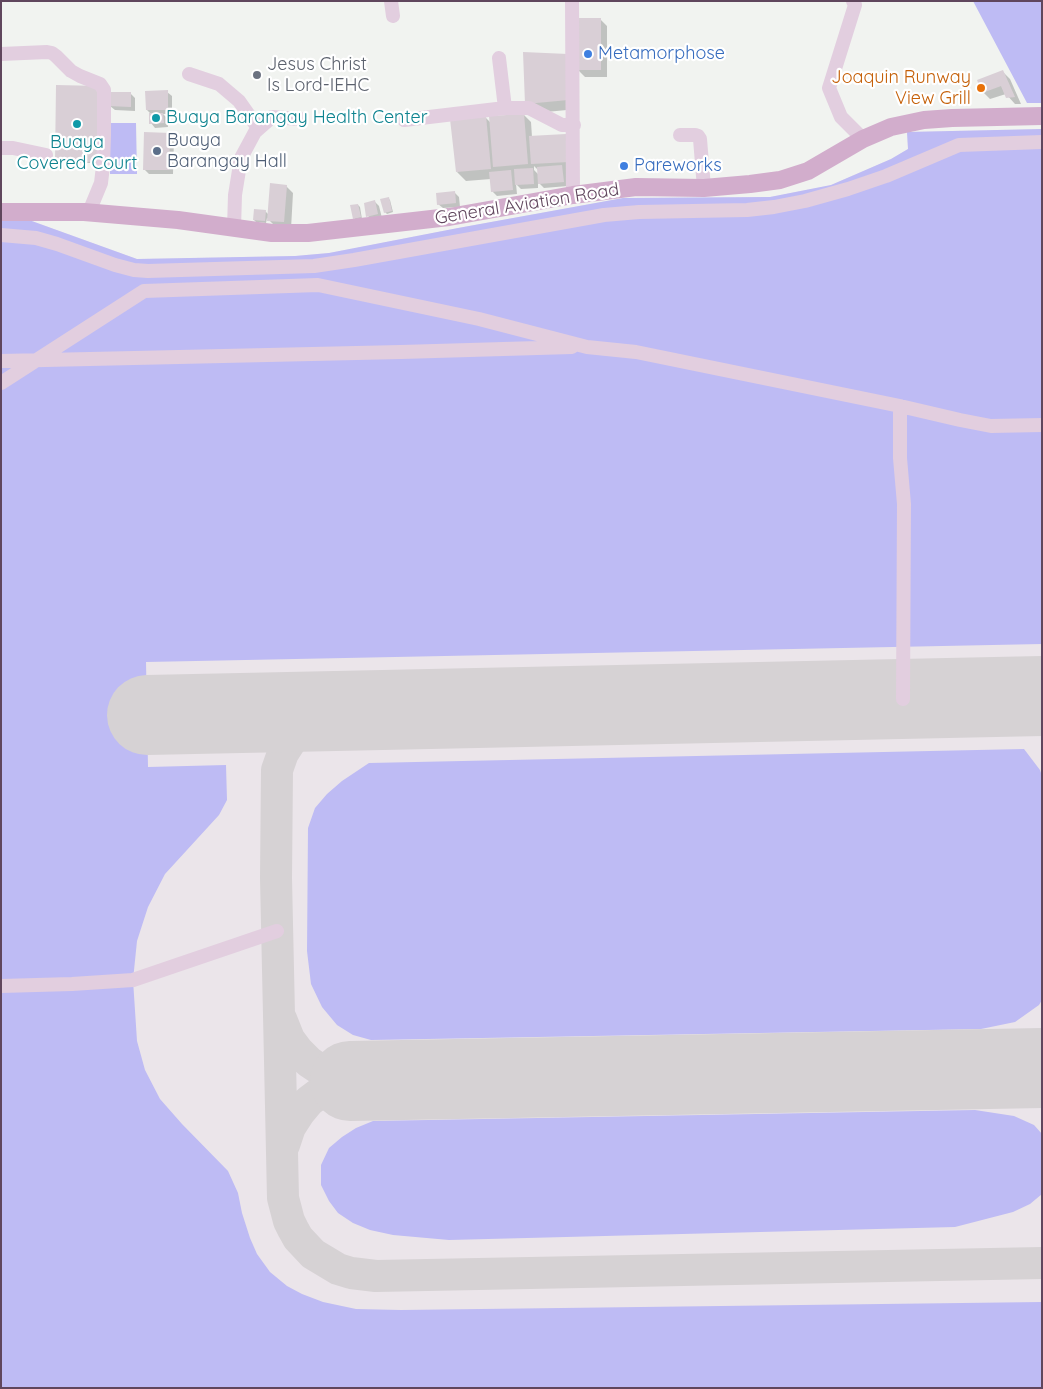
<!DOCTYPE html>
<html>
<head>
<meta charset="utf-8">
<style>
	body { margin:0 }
	#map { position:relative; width:1043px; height:1389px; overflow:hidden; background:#f1f3f0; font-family:Quicksand,sans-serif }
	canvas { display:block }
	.frame { position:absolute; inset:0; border:2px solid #60465d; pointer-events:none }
</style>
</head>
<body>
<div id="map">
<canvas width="1043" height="1389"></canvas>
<div class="frame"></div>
</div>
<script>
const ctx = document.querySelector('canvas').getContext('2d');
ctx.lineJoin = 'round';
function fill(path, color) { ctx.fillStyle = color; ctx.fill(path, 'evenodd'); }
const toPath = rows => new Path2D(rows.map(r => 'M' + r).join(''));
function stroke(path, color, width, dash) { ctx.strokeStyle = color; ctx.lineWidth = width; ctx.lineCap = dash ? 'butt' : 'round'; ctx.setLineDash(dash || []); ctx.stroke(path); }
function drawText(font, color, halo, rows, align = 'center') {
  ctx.font = font + ' Quicksand,sans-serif'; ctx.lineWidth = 4.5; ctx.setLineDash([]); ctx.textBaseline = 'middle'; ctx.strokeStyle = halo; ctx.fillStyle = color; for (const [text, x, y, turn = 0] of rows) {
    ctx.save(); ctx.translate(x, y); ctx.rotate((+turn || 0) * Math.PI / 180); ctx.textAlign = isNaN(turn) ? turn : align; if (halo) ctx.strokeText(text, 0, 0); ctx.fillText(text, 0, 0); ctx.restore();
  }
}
fill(toPath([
	[1042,129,1042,1388,1,1388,29,220,137,259,295,256,329,253,458,228,623,198,770,197,831,185,891,159,908,149,907,132]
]), '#ebe5ea');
fill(toPath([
	[973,1,1042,1,1042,103,1027,103],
	[110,123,136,123,137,174,110,174],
	[1042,129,1042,644,146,662,148,767,226,765,227,800,219,815,165,874,148,907,137,941,133,980,137,1041,145,1070,160,1099,182,1124,228,1171,238,1193,242,1213,250,1238,257,1254,270,1272,287,1286,302,1294,323,1302,356,1309,401,1310,1042,1302,1042,1388,1,1388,1,220,29,220,137,259,295,256,329,253,458,228,623,198,770,197,831,185,891,159,908,149,907,132],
	[1024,749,1040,770,1042,776,1042,1000,1039,1005,1015,1022,981,1029,371,1040,353,1035,337,1025,322,1007,311,984,307,951,308,828,315,808,327,794,342,781,369,763],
	[975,1110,1014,1116,1034,1125,1042,1134,1042,1194,1030,1204,1013,1212,955,1227,449,1240,393,1235,370,1230,353,1223,338,1213,329,1201,321,1185,321,1165,329,1148,342,1137,356,1128,373,1121]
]), '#bebbf4');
fill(toPath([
	[600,19,607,26,607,77,585,77,577,69,577,109,536,113,526,104],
	[1003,72,1010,79,1021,104,1015,104,1006,94,990,99,983,92],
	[57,87,100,163,58,163,56,161],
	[167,92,172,96,172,114,163,114,167,118,168,127,155,128,151,123,150,113,147,110],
	[130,93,135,98,135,111,115,110,110,106],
	[524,115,531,122,532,137,566,135,568,186,544,188,538,182,538,188,521,189,516,184,517,194,497,196,492,191,491,179,466,181,457,172,485,117,490,122],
	[534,166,538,170,539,175,534,170],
	[169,134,174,138,173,174,149,174,144,169],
	[286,186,293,193,291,229,276,227,267,218,266,223,256,222,254,220,265,211,269,215],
	[454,192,459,197,460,207,443,208,438,204],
	[388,198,390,200,393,212,387,214,385,212],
	[375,202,379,206,382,218,372,220,368,216],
	[358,205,360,207,362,219,356,220,354,218]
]), '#0003');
stroke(toPath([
	[1024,697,1042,702],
	[346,711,329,715,304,728,292,739,283,753,277,770,276,878,283,1198,289,1221,293,1229,298,1238,313,1254,338,1269,351,1273,376,1276,1042,1263],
	[281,1019,289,1039,298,1051,309,1062,321,1070,350,1081],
	[1024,1068,1042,1061],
	[284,1145,290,1127,299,1113,309,1101,321,1092,335,1084,350,1081]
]), '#d6d2d4', 32);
stroke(toPath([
	[147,715,1042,696],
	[350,1081,1042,1068]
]), '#d6d2d4', 80);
fill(toPath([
	[577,18,601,18,601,70,577,70],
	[523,52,568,54,568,100,525,104],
	[1003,70,1015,97,1006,98,1001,86,982,93,977,80],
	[56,85,100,86,99,162,55,161],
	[168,90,168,110,146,110,145,91],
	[109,92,131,92,131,107,109,106],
	[149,113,163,113,164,123,149,124],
	[524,114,528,164,493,167,489,116],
	[486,116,491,169,456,172,450,119],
	[144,132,170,133,169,170,143,170],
	[566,134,568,162,531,164,529,136],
	[562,165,564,182,538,184,537,167],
	[533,168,534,184,515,185,514,169],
	[511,170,513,190,491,192,489,172],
	[270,183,287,185,284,222,267,221],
	[455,191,456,203,437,205,436,193],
	[389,197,392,211,384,213,380,199],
	[375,200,378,214,366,217,364,203],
	[358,204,361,217,353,219,350,205],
	[254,209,266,210,265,221,253,220]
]), '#d9cfd6');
stroke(toPath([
	[391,1,393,16],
	[572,1,573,195],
	[853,1,855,5,829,88,841,117,863,139],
	[1,54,47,52,52,53,56,56,71,71,80,76,100,84,104,90,104,135,103,166,101,183,89,212],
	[499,58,505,108],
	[189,74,219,84,239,101,258,128],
	[404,120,505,108,529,108,562,125,574,125],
	[680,135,695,135,698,136,700,139,704,188],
	[1,148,13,148,46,155],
	[234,228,235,195,241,158,255,132,272,117,300,119],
	[1,235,36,238,57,244,115,265,134,270,148,271,314,266,354,260,604,215,639,212,747,210,774,207,805,201,848,189,886,176,959,145,1042,142],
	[1,361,401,352,572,347],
	[1,383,144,291,318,285,479,319,587,347,636,352,900,406,960,420,991,426,1042,425],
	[900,406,900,458,904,504,903,699],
	[1,986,72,984,133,980,277,931]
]), '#e2cedf', 14);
stroke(toPath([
	[1,212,84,212,178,220,272,233,308,233,449,217,573,195,636,187,704,188,750,184,780,180,808,171,863,139,891,127,924,120,952,118,1042,116]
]), '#d2adcc', 18);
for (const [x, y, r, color] of [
	[588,54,5,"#3f7fe0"],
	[257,75,5,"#6b7280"],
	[981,88,5,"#e8710a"],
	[156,118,5,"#0f9aa8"],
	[77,124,5,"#0f9aa8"],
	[157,151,5,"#5c6f8a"],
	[624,166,5,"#3f7fe0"]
]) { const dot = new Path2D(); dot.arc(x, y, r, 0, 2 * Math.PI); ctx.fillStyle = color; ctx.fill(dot); stroke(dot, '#fff', 2); }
drawText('18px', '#366cbe', '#fff', [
	["Metamorphose",598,54],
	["Pareworks",634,166]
], 'left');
drawText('18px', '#5b616d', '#fff', [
	["Jesus Christ",267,65],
	["Is Lord-IEHC",267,86]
], 'left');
drawText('18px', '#c56008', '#fff', [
	["Joaquin Runway",971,78],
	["View Grill",971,99]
], 'right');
drawText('18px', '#0d838f', '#fff', [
	["Buaya Barangay Health Center",166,118],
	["Buaya",77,143,"center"],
	["Covered Court",77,164,"center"]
], 'left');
drawText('18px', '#4e5e75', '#fff', [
	["Buaya",167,141],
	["Barangay Hall",167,162]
], 'left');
drawText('18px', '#60465d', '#fff', [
	["General Aviation Road",527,204,-9]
]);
</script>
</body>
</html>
